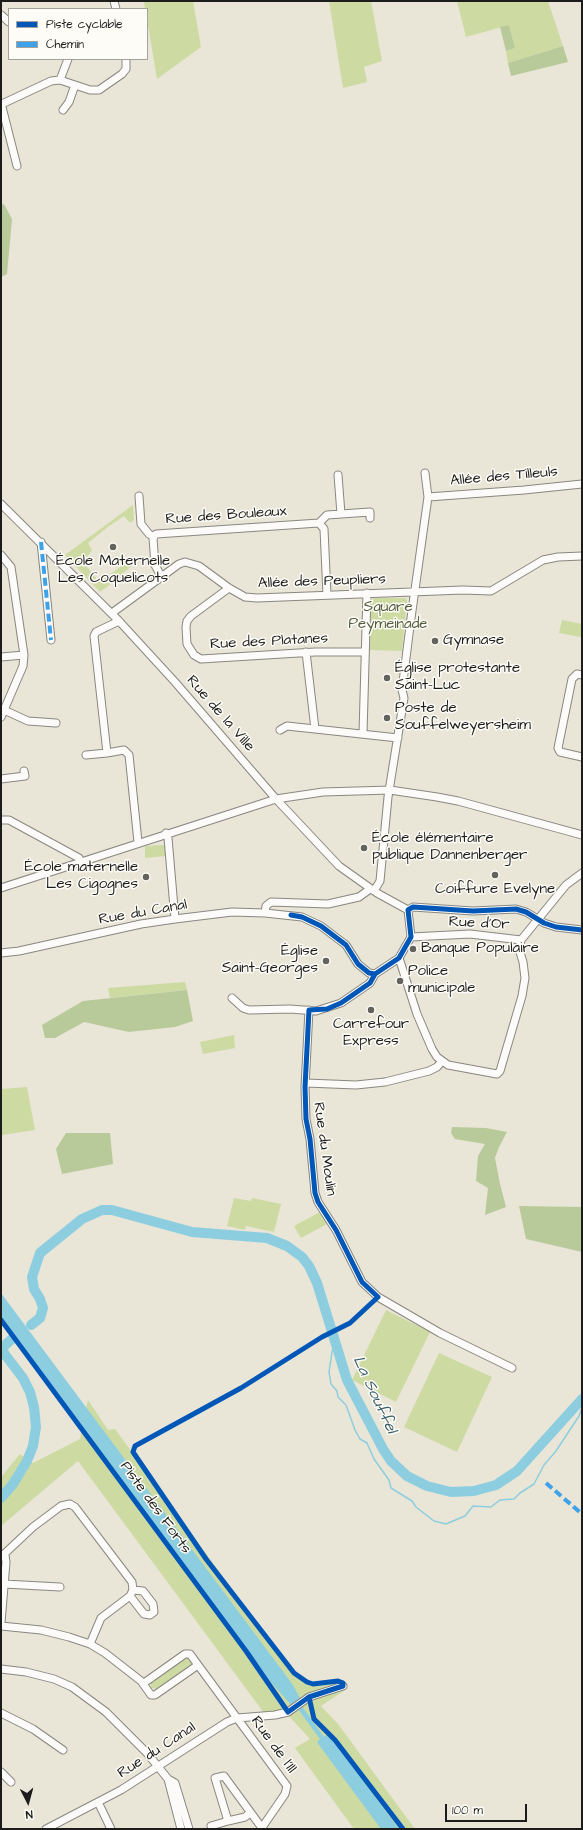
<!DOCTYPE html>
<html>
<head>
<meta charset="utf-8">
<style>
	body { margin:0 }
	#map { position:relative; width:583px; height:1830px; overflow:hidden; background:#e9e5d7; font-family:"Architects Daughter",sans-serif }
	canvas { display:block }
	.frame { position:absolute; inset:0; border:2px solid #1c1c1c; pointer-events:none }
	.legend { position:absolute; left:8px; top:8px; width:140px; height:52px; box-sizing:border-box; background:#fdfcf7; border:1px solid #a3a29f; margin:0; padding:5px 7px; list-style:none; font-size:12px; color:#1c1c1c }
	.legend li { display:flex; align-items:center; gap:8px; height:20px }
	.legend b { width:20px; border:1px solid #a3a29f }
	.north { position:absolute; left:8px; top:1782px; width:40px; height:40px; -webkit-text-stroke:3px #fdfcf7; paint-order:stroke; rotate:174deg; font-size:11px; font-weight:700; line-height:16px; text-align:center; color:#1c1c1c }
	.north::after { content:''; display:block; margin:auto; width:14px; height:18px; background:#1c1c1c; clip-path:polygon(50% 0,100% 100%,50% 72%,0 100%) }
	.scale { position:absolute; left:445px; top:1804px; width:82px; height:18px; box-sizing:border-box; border:2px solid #1c1c1c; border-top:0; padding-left:5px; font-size:12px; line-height:14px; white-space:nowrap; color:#1c1c1c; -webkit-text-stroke:3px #fdfcf7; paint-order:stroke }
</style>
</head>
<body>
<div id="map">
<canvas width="583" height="1830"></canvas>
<div class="frame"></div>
<ul class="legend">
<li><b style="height:5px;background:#0057b8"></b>Piste cyclable</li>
<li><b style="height:5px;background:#3da2ea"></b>Chemin</li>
</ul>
<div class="north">N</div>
<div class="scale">100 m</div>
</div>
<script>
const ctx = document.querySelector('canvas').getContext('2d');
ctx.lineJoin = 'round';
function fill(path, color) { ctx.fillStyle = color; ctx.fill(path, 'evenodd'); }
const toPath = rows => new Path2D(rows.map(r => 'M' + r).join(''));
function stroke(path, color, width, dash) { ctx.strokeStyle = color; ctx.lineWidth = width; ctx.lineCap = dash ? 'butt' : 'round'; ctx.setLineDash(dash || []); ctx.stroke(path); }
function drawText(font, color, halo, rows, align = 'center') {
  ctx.font = font + ' "Architects Daughter",sans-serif'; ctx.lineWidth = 3; ctx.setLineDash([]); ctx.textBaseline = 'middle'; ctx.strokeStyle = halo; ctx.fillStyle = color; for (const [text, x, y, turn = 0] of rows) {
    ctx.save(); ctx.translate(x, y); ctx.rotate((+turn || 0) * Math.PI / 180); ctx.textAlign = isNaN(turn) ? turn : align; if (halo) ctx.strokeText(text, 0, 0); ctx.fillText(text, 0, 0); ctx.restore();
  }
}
fill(toPath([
	[144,1,193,1,201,47,157,79,147,19,147,9,145,9],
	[329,1,371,1,382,61,364,67,367,82,343,88],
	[457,1,548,1,563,46,508,63,506,51,515,48,509,25,466,37],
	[133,505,134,520,130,523,124,516,109,526,88,543,92,550,87,557,81,559,99,582,106,577,111,584,100,592,65,555],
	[132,558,135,563,113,582,108,576],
	[374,598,405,598,407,600,402,651,370,650,371,602],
	[562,620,582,624,581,637,559,633],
	[165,845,166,856,145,858,145,846],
	[185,982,187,990,110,998,108,988],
	[234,1035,235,1048,203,1054,200,1042],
	[27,1087,35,1130,2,1135,1,1089],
	[234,1198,251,1201,252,1198,281,1204,274,1232,246,1226,245,1230,227,1226],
	[320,1212,327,1224,301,1238,294,1226],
	[386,1310,430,1332,396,1402,352,1380],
	[439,1353,492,1377,457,1452,404,1427],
	[88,1400,108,1430,115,1429,292,1671,312,1682,344,1680,348,1688,321,1706,338,1724,415,1829,354,1829,295,1748,310,1739,287,1714,267,1717,78,1461,1,1526,1,1477,20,1454,33,1463,80,1439],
	[186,1657,192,1660,192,1663,189,1668,158,1689,151,1688,151,1682]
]), '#cddba3');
fill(toPath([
	[509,25,515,48,506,51,500,27],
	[563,46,568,62,511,76,508,63],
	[4,204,12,219,7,274,1,277,1,205],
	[187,990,193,1021,175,1027,129,1032,84,1022,55,1038,45,1038,42,1025,83,1001],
	[452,1127,486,1128,507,1132,499,1147,495,1158,500,1184,506,1207,485,1215,488,1188,476,1181,478,1156,485,1144,455,1139,451,1133],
	[66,1133,110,1133,113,1164,62,1174,56,1149],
	[519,1206,582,1207,582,1252,526,1239]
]), '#b8ca9a');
fill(toPath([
	[1,1293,293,1685,301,1700,299,1702,324,1737,328,1734,335,1743,399,1829,381,1829,322,1749,317,1742,320,1739,295,1705,292,1706,270,1681,1,1316]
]), '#8ccedf');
stroke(toPath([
	[335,1344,332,1352,329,1372,331,1384,337,1391,338,1397,346,1405,355,1430,360,1439,367,1443,374,1459,389,1480,391,1488,412,1501,416,1507,434,1521,446,1524,465,1516,473,1506,491,1507,500,1500,514,1499,520,1493,534,1484,544,1465,556,1451,579,1416,582,1408]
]), '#8ccedf', 1.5);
stroke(toPath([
	[31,1325,40,1318,43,1308,40,1299,34,1289,32,1277,40,1253,82,1219,102,1210,112,1210,192,1232,267,1238,287,1246,302,1257,309,1266,317,1283,347,1380,383,1449,391,1461,407,1476,427,1486,451,1492,474,1491,496,1485,517,1471,582,1399],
	[1,1498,13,1484,27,1461,33,1446,36,1427,34,1407,30,1392,23,1378,3,1352,4,1346,12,1339]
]), '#8ccedf', 10);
const minor = toPath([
	[114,1,116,9],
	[1,15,9,22],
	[60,80,68,59],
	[1,103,17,166],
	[2,104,51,81,60,80,90,90,99,90,122,74,126,69,126,59],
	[63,110,69,102,75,85],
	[338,475,341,514],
	[139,496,141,524,149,534,154,537],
	[428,497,524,490,582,484],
	[1,504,119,621,175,682,276,799,339,866,377,893,408,910,411,937],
	[41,542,51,640],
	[1,555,11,567,24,655,23,666,1,717],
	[161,576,155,565,153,538,156,534,319,523],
	[229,588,191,616,187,621,186,627,187,644,194,655,201,659,315,652,364,652],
	[327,595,324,529,319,523,327,515,370,512,370,518],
	[112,613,179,564,185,562,199,566,229,588,245,597,257,598,463,590,491,591,543,560,558,557,582,556],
	[119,621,96,632,94,636,107,753,124,750,129,755,138,842],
	[306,652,315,729,398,738],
	[1,657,24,655],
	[582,675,577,674,572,679,558,748,560,752,582,757],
	[4,710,28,721,56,723],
	[280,730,287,726,315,729],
	[363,733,367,593],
	[86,755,107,753],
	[1,779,25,776,24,771],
	[1,820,9,820,79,858,81,862],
	[166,833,168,838,175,919],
	[1,888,276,799,323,792,390,790,437,797,458,801,582,835],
	[374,891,380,881,388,797,404,698,402,690,411,618,428,497,425,473],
	[408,910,413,907,473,911,516,909,526,912,544,923,556,927,582,930],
	[265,913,266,906,271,902,328,904,359,897,370,889],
	[411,937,470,934,521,940],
	[1,953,19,951,141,924,175,919,232,912,265,913,302,917,321,926,346,945,358,964,369,973,375,974],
	[399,958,417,1014,432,1049,437,1057,448,1065,497,1074,500,1071,522,996,525,978,523,962,519,949,521,940,566,885,582,873],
	[375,974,399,958,411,937],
	[232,998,243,1008,249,1010,290,1009,316,1011,341,1003,370,983,375,974],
	[309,1010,305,1087,306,1119,310,1139,315,1193,318,1202,336,1230,362,1282,378,1297,440,1333,512,1368],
	[306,1083,356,1085,385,1082,429,1071,437,1067,442,1061],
	[1,1557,33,1527,61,1506,70,1504,75,1507,132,1582,133,1590,130,1596],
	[4,1584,60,1587],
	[1,1623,6,1562,5,1555],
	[1,1626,41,1630,69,1637,90,1644,105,1653,141,1681,151,1695,155,1695,198,1665],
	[90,1644,101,1618,130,1596,144,1614,150,1615,154,1612,153,1604,143,1591,133,1590],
	[1,1669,26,1672,54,1679,72,1687,106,1712,147,1753,168,1779,175,1783,189,1829],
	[144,1683,185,1654,190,1654,198,1665,287,1786,285,1794,261,1829],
	[1,1713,33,1729,63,1750],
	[1,1772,11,1782],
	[168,1779,181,1829],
	[98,1802,111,1829],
	[250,1813,245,1817,228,1821,215,1778,224,1776,262,1828],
	[211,1826,228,1821],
	[46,1829,121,1790,227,1722,237,1718,275,1715,288,1712,309,1697,343,1686]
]);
stroke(minor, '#898780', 9);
stroke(minor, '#fcfbf9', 7);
stroke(toPath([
	[41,542,51,640],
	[546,1483,582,1514]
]), '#3da2ea', 4, [8, 4]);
stroke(toPath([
	[291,915,302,917,321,926,346,945,358,964,369,973,375,974],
	[375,974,399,958,411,937,408,910,413,907,473,911,516,909,526,912,544,923,556,927,582,930],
	[1,1320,246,1651,288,1712,309,1697,343,1686,343,1683,338,1681,313,1684,307,1682,294,1673,206,1559,133,1452,135,1446,241,1388,322,1337,350,1323,378,1297,362,1282,336,1230,318,1202,315,1193,310,1139,306,1119,305,1087,309,1010,327,1009,341,1003,370,983,375,974],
	[309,1697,314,1719,335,1740,403,1829]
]), '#0057b8', 5);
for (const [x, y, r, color] of [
	[113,547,4,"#64625d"],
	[435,641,4,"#64625d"],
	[387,678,4,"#64625d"],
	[387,718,4,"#64625d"],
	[364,848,4,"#64625d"],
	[495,875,4,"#64625d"],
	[146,877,4,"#64625d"],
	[413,949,4,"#64625d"],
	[326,961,4,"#64625d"],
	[400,981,4,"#64625d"],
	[371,1010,4,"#64625d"]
]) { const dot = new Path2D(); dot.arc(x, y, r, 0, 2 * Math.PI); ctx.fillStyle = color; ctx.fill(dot); stroke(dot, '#fdfcf7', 1.5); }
drawText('15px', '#1c1c1c', '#fdfcf7', [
	["Allée des Tilleuls",504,477,-5],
	["Rue des Bouleaux",226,516,-4],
	["Allée des Peupliers",322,582,-2],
	["Rue des Platanes",269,642,-3],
	["Rue de la Ville",220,714,49],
	["Rue du Canal",143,913,-10],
	["Rue d'Or",479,924,3],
	["Rue du Moulin",324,1149,82],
	["Piste des Forts",155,1508,54],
	["Rue de l'Ill",273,1745,54],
	["Rue du Canal",157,1751,-33]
]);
drawText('15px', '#1c1c1c', '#fdfcf7', [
	["École Maternelle",113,562,"center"],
	["Les Coquelicots",113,579,"center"],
	["Gymnase",443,641],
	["Église protestante",395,669],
	["Saint-Luc",395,686],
	["Poste de",395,709],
	["Souffelweyersheim",395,726],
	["École élémentaire",372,839],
	["publique Dannenberger",372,856],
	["École maternelle",138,868,"right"],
	["Les Cigognes",138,885,"right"],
	["Coiffure Evelyne",495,890,"center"],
	["Banque Populaire",421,949],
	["Église",318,952,"right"],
	["Saint-Georges",318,969,"right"],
	["Police",408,972],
	["municipale",408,989],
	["Carrefour",371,1025,"center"],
	["Express",371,1042,"center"]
], 'left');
drawText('15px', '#525c3d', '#fdfcf7', [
	["Square",388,608],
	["Peymeinade",388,625]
]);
drawText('italic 16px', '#395f6b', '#fdfcf7', [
	["La Souffel",374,1395,65]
]);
</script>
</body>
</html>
